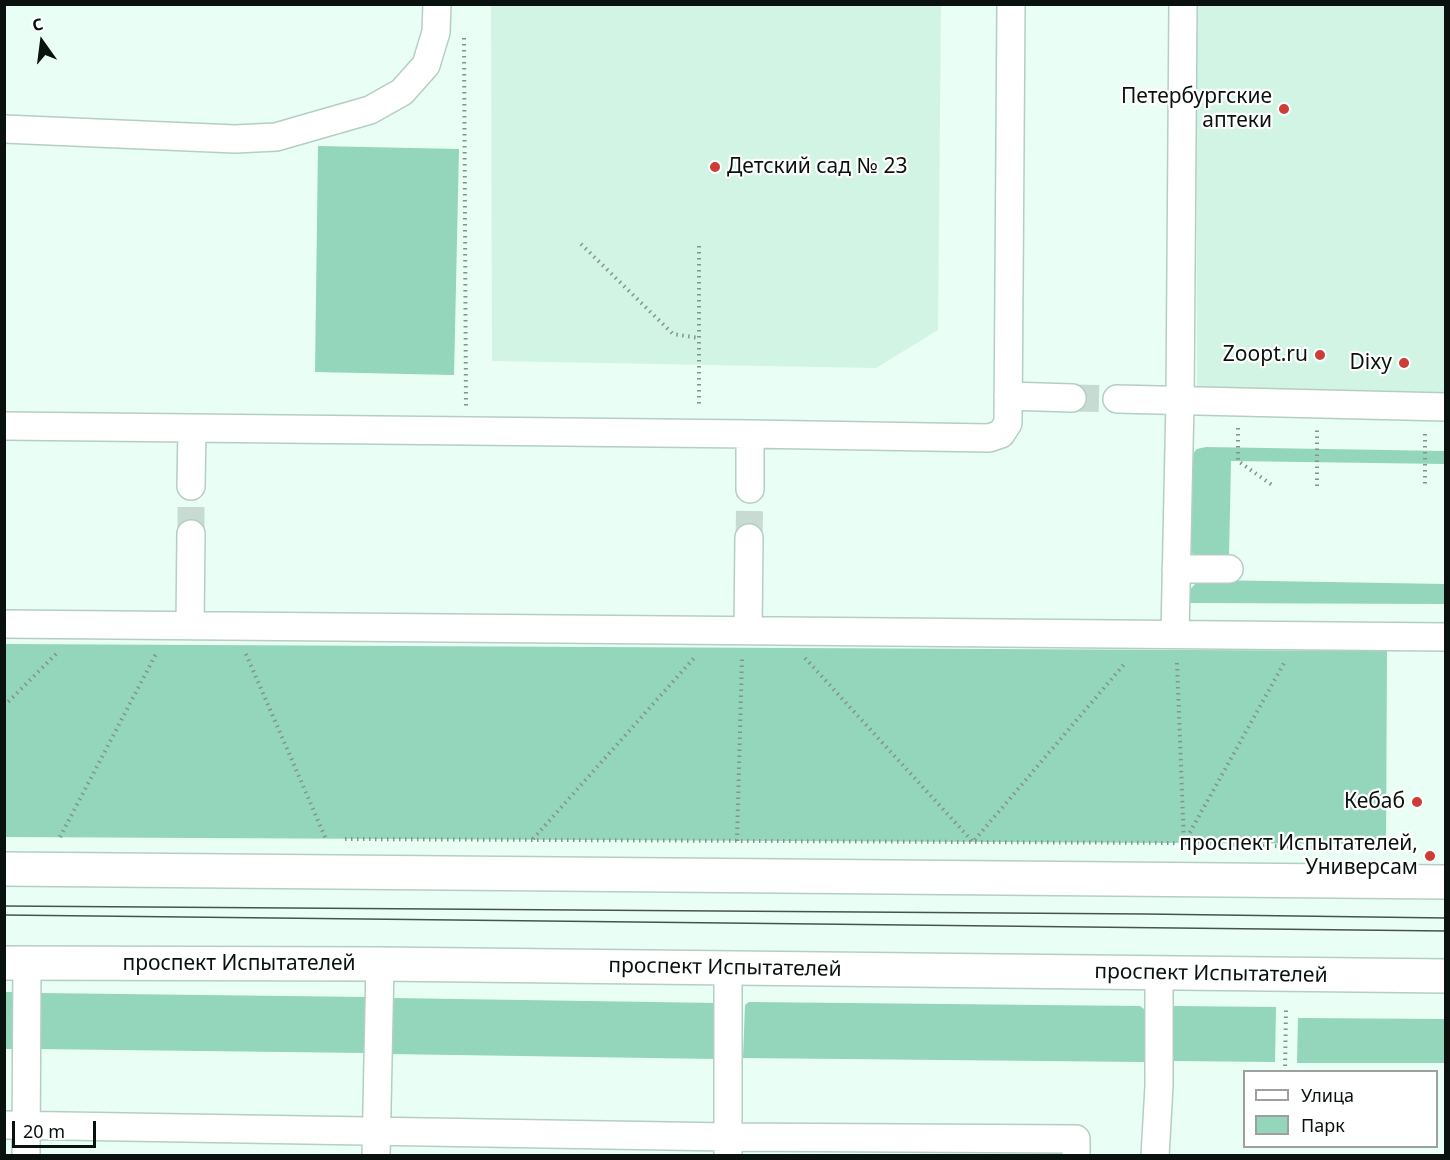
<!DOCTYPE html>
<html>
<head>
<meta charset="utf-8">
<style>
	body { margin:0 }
	#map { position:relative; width:1450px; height:1160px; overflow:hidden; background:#e9fef5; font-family:"Noto Sans",sans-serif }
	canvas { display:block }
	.frame { position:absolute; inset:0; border:6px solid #09120e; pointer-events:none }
	.legend { position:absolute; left:1243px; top:1070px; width:195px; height:78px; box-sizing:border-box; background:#fff; border:2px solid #9da09f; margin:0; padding:8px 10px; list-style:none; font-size:18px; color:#09120e }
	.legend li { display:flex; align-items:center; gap:12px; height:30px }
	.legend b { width:30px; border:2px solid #9da09f }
	.north { position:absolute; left:12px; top:12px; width:60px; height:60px; -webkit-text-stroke:4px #fff; paint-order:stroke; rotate:346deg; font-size:16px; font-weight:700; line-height:24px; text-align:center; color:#09120e }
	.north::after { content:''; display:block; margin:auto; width:21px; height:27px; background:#09120e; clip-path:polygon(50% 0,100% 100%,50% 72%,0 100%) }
	.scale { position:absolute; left:12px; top:1121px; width:84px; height:27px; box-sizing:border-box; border:3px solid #09120e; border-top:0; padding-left:8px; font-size:18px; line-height:21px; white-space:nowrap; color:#09120e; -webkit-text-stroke:4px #fff; paint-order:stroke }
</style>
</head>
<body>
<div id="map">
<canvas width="1450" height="1160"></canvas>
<div class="frame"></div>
<ul class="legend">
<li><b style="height:8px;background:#fff"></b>Улица</li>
<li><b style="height:16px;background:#93d6bb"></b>Парк</li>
</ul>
<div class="north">С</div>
<div class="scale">20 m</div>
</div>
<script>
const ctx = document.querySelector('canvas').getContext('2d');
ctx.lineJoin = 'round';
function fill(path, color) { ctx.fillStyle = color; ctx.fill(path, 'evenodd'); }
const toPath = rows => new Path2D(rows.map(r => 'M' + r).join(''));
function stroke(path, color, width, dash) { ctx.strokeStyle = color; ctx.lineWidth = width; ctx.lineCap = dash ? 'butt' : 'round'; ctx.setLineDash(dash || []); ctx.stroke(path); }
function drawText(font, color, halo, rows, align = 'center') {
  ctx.font = font + ' "Noto Sans",sans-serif'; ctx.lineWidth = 4.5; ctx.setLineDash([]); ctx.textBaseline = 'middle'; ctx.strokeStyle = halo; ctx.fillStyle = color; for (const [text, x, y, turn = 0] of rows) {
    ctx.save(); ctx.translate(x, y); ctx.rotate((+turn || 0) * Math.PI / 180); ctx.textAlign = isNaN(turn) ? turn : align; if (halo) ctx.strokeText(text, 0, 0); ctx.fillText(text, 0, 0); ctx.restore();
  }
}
fill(toPath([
	[491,5,941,5,938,330,876,368,492,361],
	[1196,5,1445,5,1445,393,1197,394]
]), '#d2f4e5');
fill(toPath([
	[318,146,459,149,454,375,315,372],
	[1206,447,1445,451,1445,464,1231,461,1229,556,1197,555,1190,553,1191,456,1197,449],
	[1209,580,1445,584,1446,604,1189,603,1188,592,1195,584],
	[5,644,1387,651,1386,844,5,837],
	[5,992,13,992,12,1049,5,1049],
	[38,993,367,997,366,1053,37,1049],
	[392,998,717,1003,716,1059,391,1054],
	[749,1002,1140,1006,1144,1009,1146,1015,1144,1062,743,1058,745,1005],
	[1173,1006,1276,1007,1275,1062,1173,1061],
	[1298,1018,1445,1019,1445,1063,1297,1063]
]), '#93d6bb');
stroke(toPath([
	[1072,398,1117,399],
	[191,534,191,486],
	[749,538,750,489]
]), '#c7dbd2', 27, [27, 14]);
const minor = toPath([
	[4,129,235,139,276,137,370,110,402,92,426,65,436,32,437,4],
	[1008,396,1072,398],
	[1117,399,1446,407],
	[4,426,750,434,989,438,1001,434,1008,423,1011,4],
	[191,486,192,429],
	[750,489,750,434],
	[1176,569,1229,569],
	[4,624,1446,637],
	[190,625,191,534],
	[748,630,749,538],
	[1175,634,1180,400,1183,4],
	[4,1125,728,1137,1076,1139,1076,1156],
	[728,1154,728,968],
	[26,1156,27,963],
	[376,1156,380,964],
	[1155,1156,1159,1086,1159,973]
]);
const major = toPath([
	[4,869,1446,882],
	[4,963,380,964,1446,976]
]);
stroke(minor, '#b5cec3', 30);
stroke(major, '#b5cec3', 36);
stroke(toPath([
	[464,38,466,406],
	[581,244,673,334,699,338],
	[699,246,699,407],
	[1238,428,1238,461,1272,485],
	[1425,434,1425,487],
	[1317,486,1317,429],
	[246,654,326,839],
	[805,658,973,842,1126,662],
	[1177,663,1184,843,1284,663],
	[4,706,57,653],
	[60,837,157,652],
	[345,839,1184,843,1331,848],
	[533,839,694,658],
	[737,841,742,658],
	[1285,1072,1286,1009]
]), '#84948d', 4, [1.5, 4.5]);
stroke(minor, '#fff', 27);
stroke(major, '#fff', 33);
stroke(toPath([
	[4,906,1146,914,1446,918],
	[4,915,1446,931]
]), '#47534e', 1.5);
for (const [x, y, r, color] of [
	[1284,109,6,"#cb3d35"],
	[715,167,6,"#cb3d35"],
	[1320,355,6,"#cb3d35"],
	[1404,363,6,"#cb3d35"],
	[1417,802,6,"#cb3d35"],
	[1430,856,6,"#cb3d35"]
]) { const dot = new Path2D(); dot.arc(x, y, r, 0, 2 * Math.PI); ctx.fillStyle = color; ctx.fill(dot); stroke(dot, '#fff', 2); }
drawText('21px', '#09120e', '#fff', [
	["Петербургские",1272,97],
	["аптеки",1272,121],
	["Детский сад № 23",727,167,"left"],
	["Zoopt.ru",1308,355],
	["Dixy",1392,363],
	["Кебаб",1405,802],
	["проспект Испытателей,",1418,844],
	["Универсам",1418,868]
], 'right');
drawText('21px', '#09120e', '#fff', [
	["проспект Испытателей",239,964],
	["проспект Испытателей",725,968,1],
	["проспект Испытателей",1211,974,1]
]);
</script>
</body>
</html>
